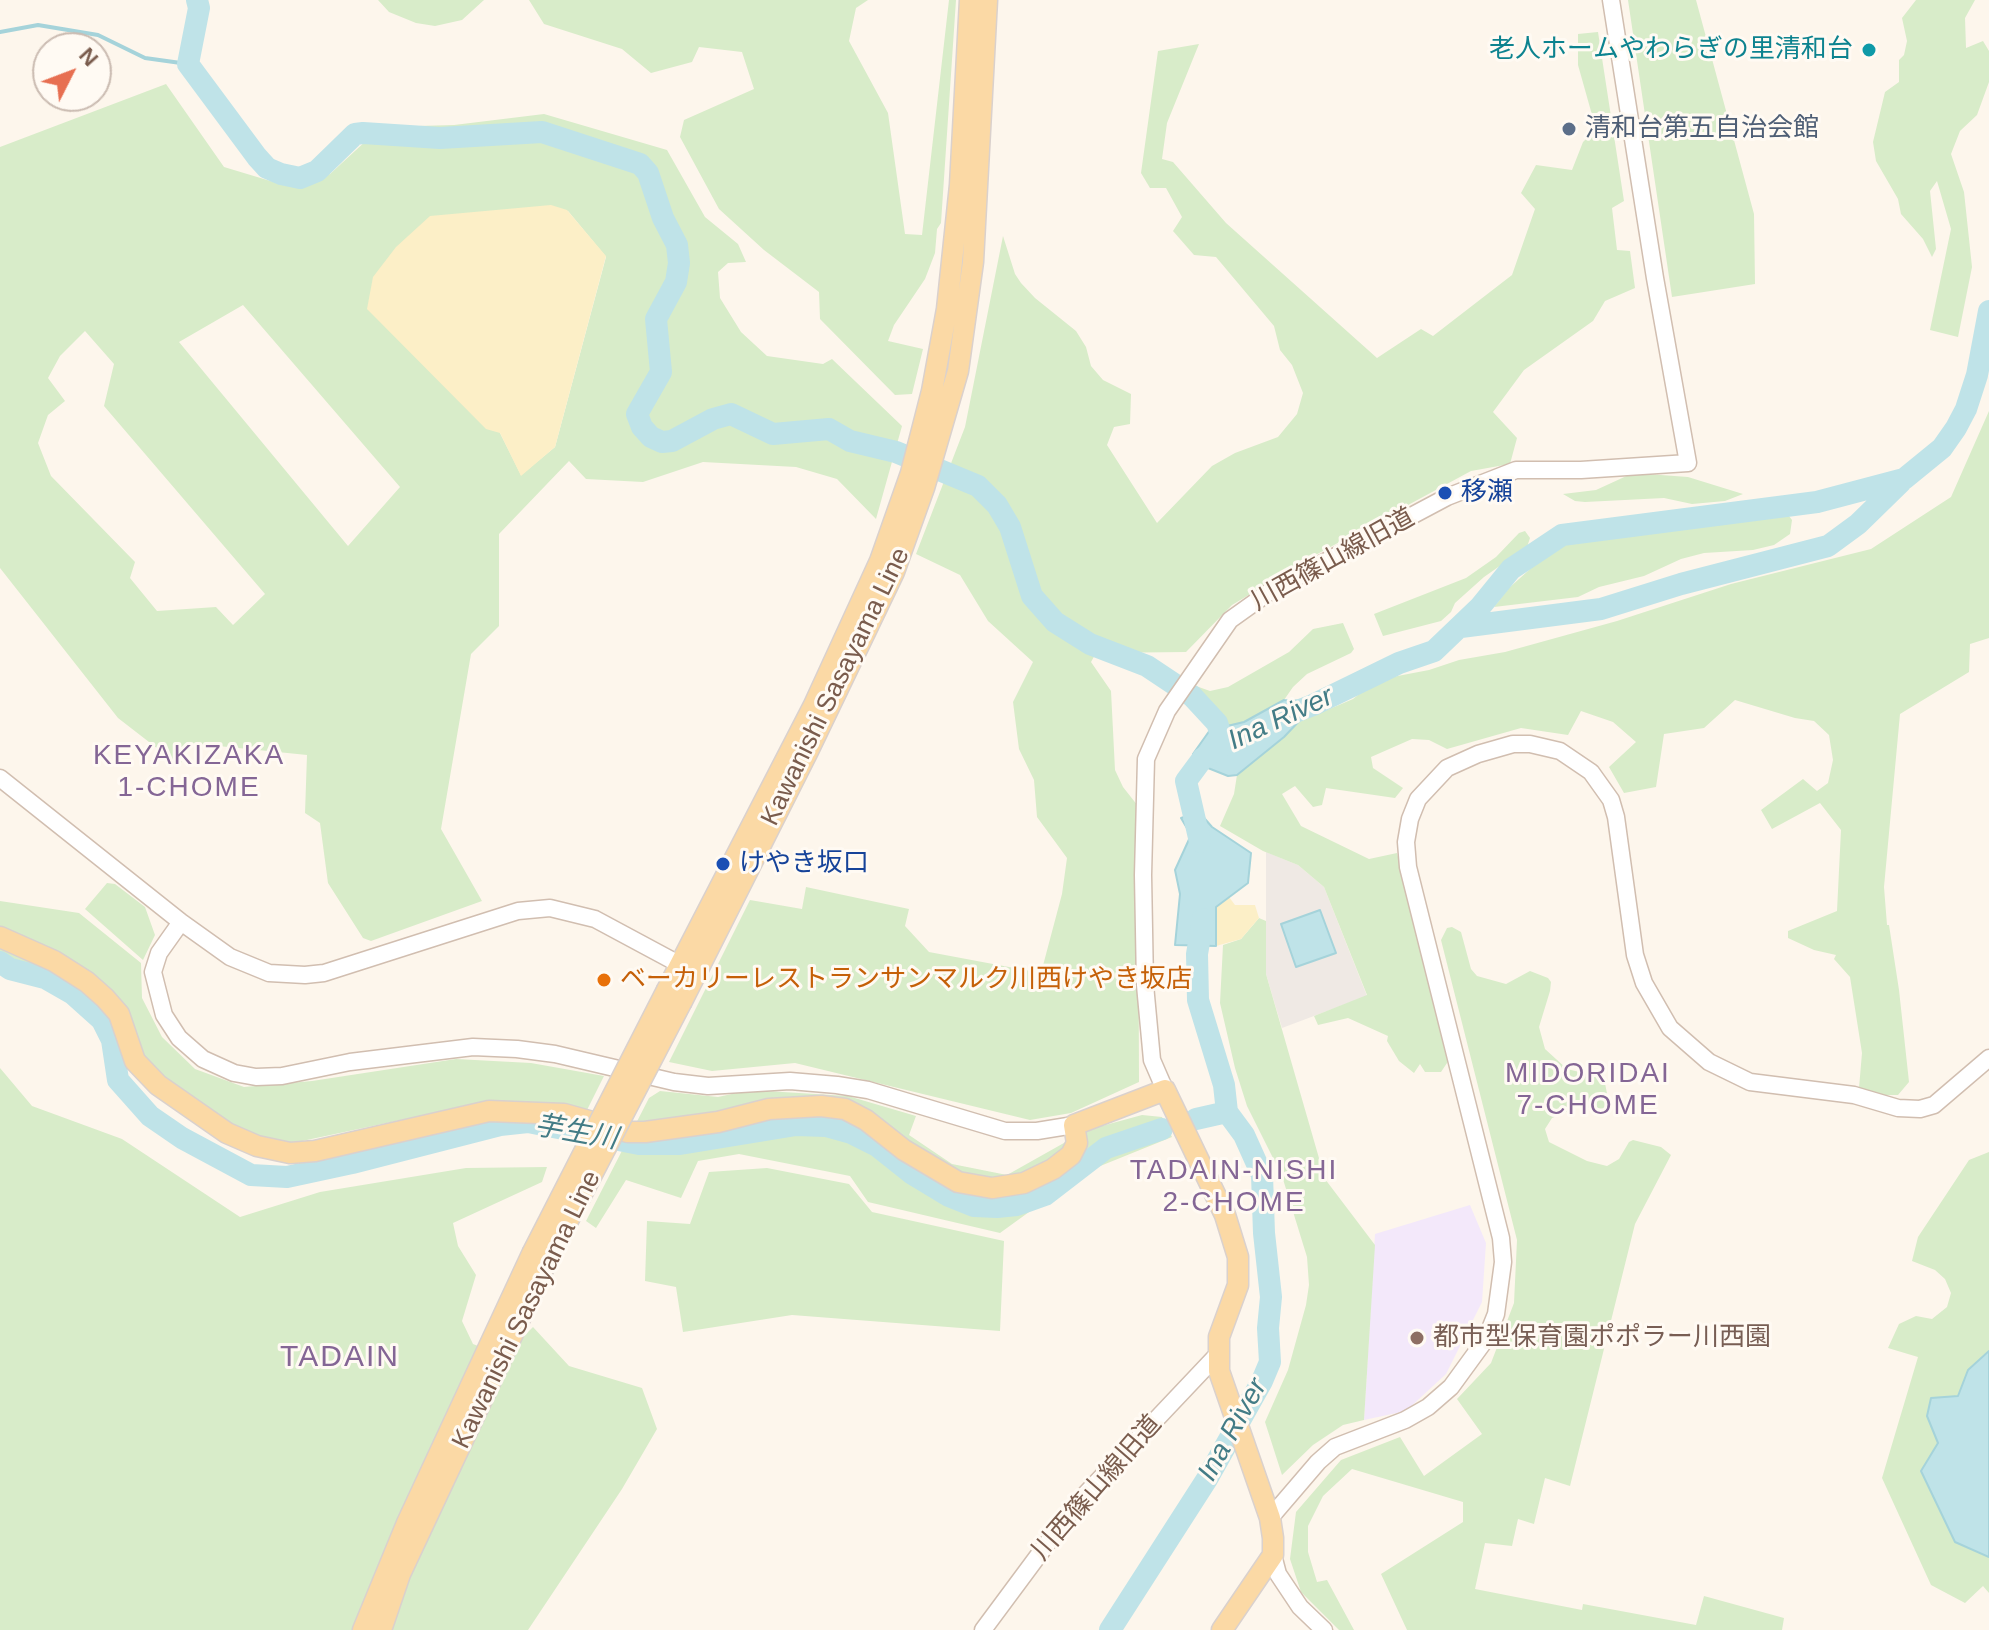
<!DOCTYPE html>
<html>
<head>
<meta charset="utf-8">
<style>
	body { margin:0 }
	#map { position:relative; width:1989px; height:1630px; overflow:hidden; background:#fdf6ec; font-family:Helvetica,sans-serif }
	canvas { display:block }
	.north { position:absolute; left:32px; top:32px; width:80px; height:80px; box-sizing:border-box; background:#fffaf3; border:2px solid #cabbb1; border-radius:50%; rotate:48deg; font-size:22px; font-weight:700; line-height:32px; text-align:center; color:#7a5c4d }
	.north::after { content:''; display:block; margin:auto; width:28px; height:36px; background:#e76f51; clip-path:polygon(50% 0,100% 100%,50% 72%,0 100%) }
</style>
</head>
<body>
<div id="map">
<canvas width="1989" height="1630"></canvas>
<div class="north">N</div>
</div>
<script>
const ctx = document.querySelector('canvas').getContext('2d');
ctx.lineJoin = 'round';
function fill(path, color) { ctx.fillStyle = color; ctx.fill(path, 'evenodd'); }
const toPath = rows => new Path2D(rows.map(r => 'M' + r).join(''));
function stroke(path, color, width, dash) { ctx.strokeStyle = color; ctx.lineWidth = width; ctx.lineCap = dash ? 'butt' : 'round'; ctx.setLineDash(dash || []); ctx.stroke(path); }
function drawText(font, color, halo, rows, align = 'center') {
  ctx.font = font + ' Helvetica,"Noto Sans JP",sans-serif'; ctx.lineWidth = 6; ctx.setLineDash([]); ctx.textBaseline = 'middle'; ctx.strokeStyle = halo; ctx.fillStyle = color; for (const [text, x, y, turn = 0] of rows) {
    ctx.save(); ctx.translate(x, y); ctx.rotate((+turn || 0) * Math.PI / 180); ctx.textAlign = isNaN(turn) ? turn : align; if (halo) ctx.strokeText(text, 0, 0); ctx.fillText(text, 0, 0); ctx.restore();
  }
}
fill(toPath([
	[1266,852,1298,865,1324,887,1367,996,1282,1028,1266,974]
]), '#efe9e4');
fill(toPath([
	[1470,1205,1486,1243,1482,1302,1446,1374,1406,1411,1364,1420,1375,1234]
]), '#f3e8fa');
fill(toPath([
	[378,0,484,0,462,20,435,26,416,23,389,12],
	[529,0,868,0,856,8,849,41,888,113,905,234,922,235,949,0,956,0,941,223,937,229,935,253,925,279,894,325,888,341,923,349,912,394,895,395,820,319,819,292,764,250,719,209,680,137,684,120,754,89,742,52,699,47,692,62,651,73,622,49,544,24],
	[1628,0,1696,0,1754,214,1755,284,1672,297],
	[1916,0,1975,0,1965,18,1966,48,1983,41,1989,51,1989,82,1977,115,1960,131,1951,154,1964,192,1972,267,1958,337,1930,330,1951,229,1937,181,1930,191,1936,249,1932,257,1923,239,1901,214,1898,199,1876,161,1873,142,1885,92,1899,82,1899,60,1904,55,1907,41,1902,18],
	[1598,32,1624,201,1612,208,1617,250,1630,251,1635,288,1605,301,1593,321,1524,370,1493,412,1517,438,1510,464,1471,471,1310,558,1232,605,1186,652,1096,653,1091,662,1111,691,1115,770,1123,787,1138,806,1139,1082,1071,1113,1030,1120,795,1063,712,1071,669,1062,750,900,802,909,806,887,909,909,905,926,929,952,1041,973,1062,894,1067,858,1037,817,1034,780,1019,749,1013,702,1033,662,988,621,960,575,916,554,965,427,1003,236,1015,274,1021,283,1035,298,1076,331,1086,347,1091,366,1103,380,1131,394,1130,424,1114,427,1107,445,1157,523,1212,466,1235,453,1278,437,1297,414,1303,393,1292,365,1280,350,1274,326,1216,257,1194,255,1173,231,1182,217,1166,188,1150,188,1141,173,1158,51,1199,44,1167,123,1162,159,1173,162,1226,223,1377,358,1421,329,1433,336,1512,275,1535,209,1521,193,1536,165,1572,170,1583,142,1596,129,1578,65,1578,34],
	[166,84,224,167,287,186,330,174,381,127,454,125,544,114,667,150,705,217,738,244,746,262,728,263,718,272,720,298,741,332,767,356,823,364,832,359,902,426,876,519,837,479,796,467,703,462,643,482,586,479,569,461,499,534,499,626,471,654,441,829,482,901,371,941,363,938,328,883,320,823,305,813,307,755,189,743,180,766,118,718,0,568,0,147],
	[568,211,606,257,555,447,521,475,500,433],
	[243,305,400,487,348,546,179,342],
	[85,331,114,364,104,406,265,594,233,625,216,607,157,611,130,578,135,562,51,476,38,443,48,415,65,401,48,378,60,356],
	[1989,411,1989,638,1970,644,1969,672,1900,714,1884,887,1887,925,1889,925,1899,990,1909,1082,1898,1095,1879,1095,1859,1088,1862,1053,1850,977,1834,959,1836,955,1814,950,1788,938,1788,931,1837,911,1841,830,1820,803,1772,829,1761,810,1803,779,1817,791,1828,783,1833,760,1829,735,1814,721,1795,718,1735,700,1704,728,1664,734,1656,787,1624,793,1609,767,1636,742,1613,722,1581,711,1568,735,1521,728,1447,749,1429,740,1412,739,1371,757,1373,768,1403,788,1395,798,1326,788,1322,805,1313,807,1295,786,1282,794,1301,826,1369,859,1397,853,1449,1060,1441,1072,1425,1072,1420,1064,1414,1073,1399,1061,1387,1041,1388,1036,1348,1018,1318,1025,1314,1016,1367,995,1324,887,1298,865,1263,851,1220,826,1234,794,1237,775,1299,722,1353,699,1369,686,1387,678,1429,670,1459,660,1505,652,1617,621,1731,584,1871,549,1951,497],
	[1633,473,1688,477,1743,494,1725,501,1692,504,1664,498,1585,502,1575,501,1563,494,1596,490],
	[1770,513,1789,516,1792,520,1790,534,1774,545,1753,550,1704,553,1681,559,1644,576,1599,587,1578,597,1494,607,1509,588,1559,543],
	[1525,531,1530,538,1527,547,1484,577,1455,603,1451,612,1441,621,1383,636,1374,614,1466,578,1496,557,1519,533],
	[1343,623,1354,649,1351,653,1307,674,1293,687,1284,700,1244,722,1210,730,1189,704,1192,689,1196,686,1210,691,1228,687,1289,652,1313,629],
	[107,883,115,884,145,907,155,935,143,960,85,909],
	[0,901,79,913,141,963,142,998,162,1037,195,1069,244,1087,312,1081,456,1059,531,1063,604,1076,585,1114,443,1111,288,1144,246,1135,163,1083,81,970,54,976,0,955],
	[1259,918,1266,921,1266,974,1325,1179,1375,1245,1364,1420,1343,1425,1313,1445,1282,1475,1265,1422,1288,1370,1306,1305,1309,1285,1307,1257,1282,1176,1247,1106,1235,1068,1220,1003,1223,945,1241,939],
	[1452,927,1461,932,1471,969,1477,976,1506,984,1530,971,1548,978,1551,982,1550,991,1539,1027,1545,1049,1567,1069,1604,1078,1610,1109,1578,1107,1552,1118,1545,1129,1549,1142,1587,1161,1607,1166,1619,1159,1629,1142,1633,1140,1661,1147,1671,1155,1635,1224,1570,1486,1545,1478,1534,1524,1518,1519,1512,1546,1485,1543,1475,1589,1582,1610,1583,1604,1696,1625,1704,1596,1784,1618,1782,1630,1407,1630,1381,1574,1463,1522,1463,1502,1352,1469,1323,1496,1308,1526,1308,1552,1317,1582,1327,1580,1354,1630,1339,1630,1301,1592,1290,1559,1296,1512,1341,1460,1400,1437,1424,1476,1482,1434,1457,1399,1491,1363,1514,1303,1517,1240,1441,940,1447,928],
	[0,1068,32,1106,122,1139,240,1217,320,1192,466,1168,547,1167,542,1182,453,1223,458,1246,476,1275,462,1321,473,1344,504,1356,533,1327,569,1366,642,1388,657,1429,622,1489,528,1630,0,1630],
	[750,1090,848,1096,916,1116,909,1135,952,1164,1007,1175,1087,1130,1142,1115,1162,1117,1172,1137,1083,1173,1000,1233,868,1202,850,1176,739,1154,698,1161,681,1198,626,1180,596,1228,586,1221,649,1098,660,1091,718,1097],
	[1989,1152,1989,1351,1968,1370,1958,1396,1927,1417,1938,1443,1955,1542,1989,1557,1989,1593,1983,1586,1965,1603,1931,1585,1882,1478,1918,1357,1888,1348,1899,1324,1916,1316,1932,1319,1947,1307,1951,1293,1945,1279,1935,1270,1912,1261,1918,1237,1969,1160],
	[767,1168,849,1184,872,1212,1004,1241,1000,1331,792,1315,683,1332,676,1287,645,1281,647,1221,690,1224,709,1172]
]), '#d8ecc9');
fill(toPath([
	[551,205,567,210,606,256,555,447,521,476,500,433,486,429,367,309,373,277,396,247,430,216],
	[1229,897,1235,905,1255,905,1259,918,1241,939,1216,946,1216,907]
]), '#fcefc7');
const water = toPath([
	[1284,700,1306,701,1304,716,1284,737,1237,775,1228,776,1208,768,1193,754,1210,730,1244,722,1284,700],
	[1199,812,1212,827,1251,853,1248,883,1216,907,1216,946,1175,945,1180,894,1175,870,1191,835,1181,818,1199,812],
	[1320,910,1336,953,1296,967,1281,924,1320,910],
	[1989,1351,1989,1557,1955,1542,1921,1471,1938,1443,1927,1416,1931,1398,1958,1396,1968,1370,1989,1351]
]);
fill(water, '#bfe3e8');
stroke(water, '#a5d3da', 2);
stroke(toPath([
	[0,32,38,25,98,35,145,58,188,64]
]), '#a5d3da', 4);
stroke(toPath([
	[197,0,199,8,188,64,257,157,267,168,281,174,300,178,317,171,355,134,363,133,440,138,542,132,640,164,648,173,663,218,677,245,679,263,676,282,656,319,661,372,637,414,642,427,651,437,662,442,672,441,713,419,731,414,773,434,829,429,850,441,896,452,978,486,997,505,1010,527,1032,596,1055,622,1090,644,1147,666,1192,696,1217,723,1224,744],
	[1461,627,1601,609,1681,584,1828,546,1858,524,1900,483],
	[1277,719,1313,705,1399,663,1434,651,1480,607,1511,569,1562,535,1817,502,1904,479,1942,448,1956,428,1966,409,1977,375,1989,311],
	[1200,842,1186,781,1203,758,1225,744],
	[0,962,10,969,45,978,73,994,102,1020,112,1040,118,1080,150,1116,182,1138,251,1175,287,1177,352,1163,500,1125,528,1122,639,1144,680,1144,796,1125,826,1126,851,1133,877,1146,911,1173,949,1196,974,1206,997,1207,1017,1205,1045,1195,1106,1148,1162,1129],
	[1196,1119,1227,1112],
	[1110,1630,1207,1479,1262,1381,1270,1362,1268,1328,1271,1297,1264,1233,1262,1175,1244,1135,1227,1112,1224,1085,1198,1000,1197,954,1203,919]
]), '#bfe3e8', 22);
const minor = toPath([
	[0,778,181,922,230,957,269,973,305,975,324,973,518,911,550,908,595,919,690,970],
	[181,922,159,953,153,972,164,1015,179,1038,203,1059,234,1073,256,1077,282,1076,350,1062,473,1047,517,1049,555,1054,674,1082,708,1086,790,1081,837,1085,868,1090,1005,1131,1037,1131,1074,1125],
	[1165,1090,1152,1060,1145,985,1143,875,1146,759,1167,711,1230,620,1272,590,1447,497,1516,470,1581,470,1688,463,1655,278,1611,0],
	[1270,1518,1318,1462,1335,1447,1405,1420,1428,1407,1451,1387,1486,1339,1496,1314,1503,1262,1501,1238,1408,867,1406,842,1410,819,1418,799,1447,768,1478,754,1513,744,1530,744,1560,751,1591,772,1611,800,1616,817,1635,955,1644,983,1670,1028,1709,1062,1750,1082,1854,1095,1898,1108,1920,1109,1934,1105,1989,1058],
	[1273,1555,1278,1574,1300,1607,1324,1630],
	[983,1630,1078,1502,1219,1353]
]);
const major = toPath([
	[0,937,54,961,87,982,105,998,119,1014,135,1061,158,1085,227,1133,257,1146,290,1153,315,1151,489,1111,564,1114,628,1132,645,1132,718,1122,769,1109,821,1106,845,1109,866,1120,904,1150,958,1182,992,1188,1024,1183,1053,1169,1071,1155,1077,1143,1074,1125,1165,1090,1225,1215,1238,1257,1238,1285,1219,1337,1219,1371,1270,1518,1273,1538,1273,1555,1222,1630],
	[667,990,814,705,880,561,911,473,932,391,947,309,960,185,970,0],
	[682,1001,808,751,894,572,924,488,958,371,973,262,987,0],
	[363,1630,407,1523,532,1254],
	[381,1630,400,1574,545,1265]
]);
stroke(minor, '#d1beb0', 19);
stroke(major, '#dad1cd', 23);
stroke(minor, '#fff', 16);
stroke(major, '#fbd9a5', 20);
const majorBridge = toPath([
	[532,1254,667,990],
	[545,1265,682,1001]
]);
stroke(majorBridge, '#dad1cd', 23, []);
stroke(majorBridge, '#fbd9a5', 20);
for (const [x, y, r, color] of [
	[1869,50,8,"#0f9aa8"],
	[1569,129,8,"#5c6f8a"],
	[1445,493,8,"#1a4fb4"],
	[723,864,8,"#1a4fb4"],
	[604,980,8,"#e8710a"],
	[1417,1338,8,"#8d6e63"]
]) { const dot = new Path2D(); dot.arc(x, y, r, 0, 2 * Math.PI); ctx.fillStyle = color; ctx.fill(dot); stroke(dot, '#fffaf3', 3); }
drawText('26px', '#0d838f', '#fffaf3', [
	["老人ホームやわらぎの里清和台",1853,50]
], 'right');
drawText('26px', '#4e5e75', '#fffaf3', [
	["清和台第五自治会館",1585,129]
], 'left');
drawText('26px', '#164399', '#fffaf3', [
	["移瀬",1461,493],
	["けやき坂口",739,864]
], 'left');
drawText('26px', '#7a5c4d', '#fffaf3', [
	["川西篠山線旧道",1333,560,-29],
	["Kawanishi Sasayama Line",836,687,-64],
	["Kawanishi Sasayama Line",527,1310,-64],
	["川西篠山線旧道",1097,1488,-49]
]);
drawText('26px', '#c56008', '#fffaf3', [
	["ベーカリーレストランサンマルク川西けやき坂店",620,980]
], 'left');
drawText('26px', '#785e54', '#fffaf3', [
	["都市型保育園ポポラー川西園",1433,1338]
], 'left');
drawText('italic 28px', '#437c86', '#fffaf3', [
	["Ina River",1281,719,-25],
	["芋生川",576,1133,10],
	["Ina River",1233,1430,-61]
]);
ctx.letterSpacing = '2px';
drawText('28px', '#846695', '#fffaf3', [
	["KEYAKIZAKA",189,756],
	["1-CHOME",189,788],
	["MIDORIDAI",1588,1074],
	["7-CHOME",1588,1106],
	["TADAIN-NISHI",1234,1171],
	["2-CHOME",1234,1203]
]);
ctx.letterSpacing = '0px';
ctx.letterSpacing = '2px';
drawText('30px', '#846695', '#fffaf3', [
	["TADAIN",340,1358]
]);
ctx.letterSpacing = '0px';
</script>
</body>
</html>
